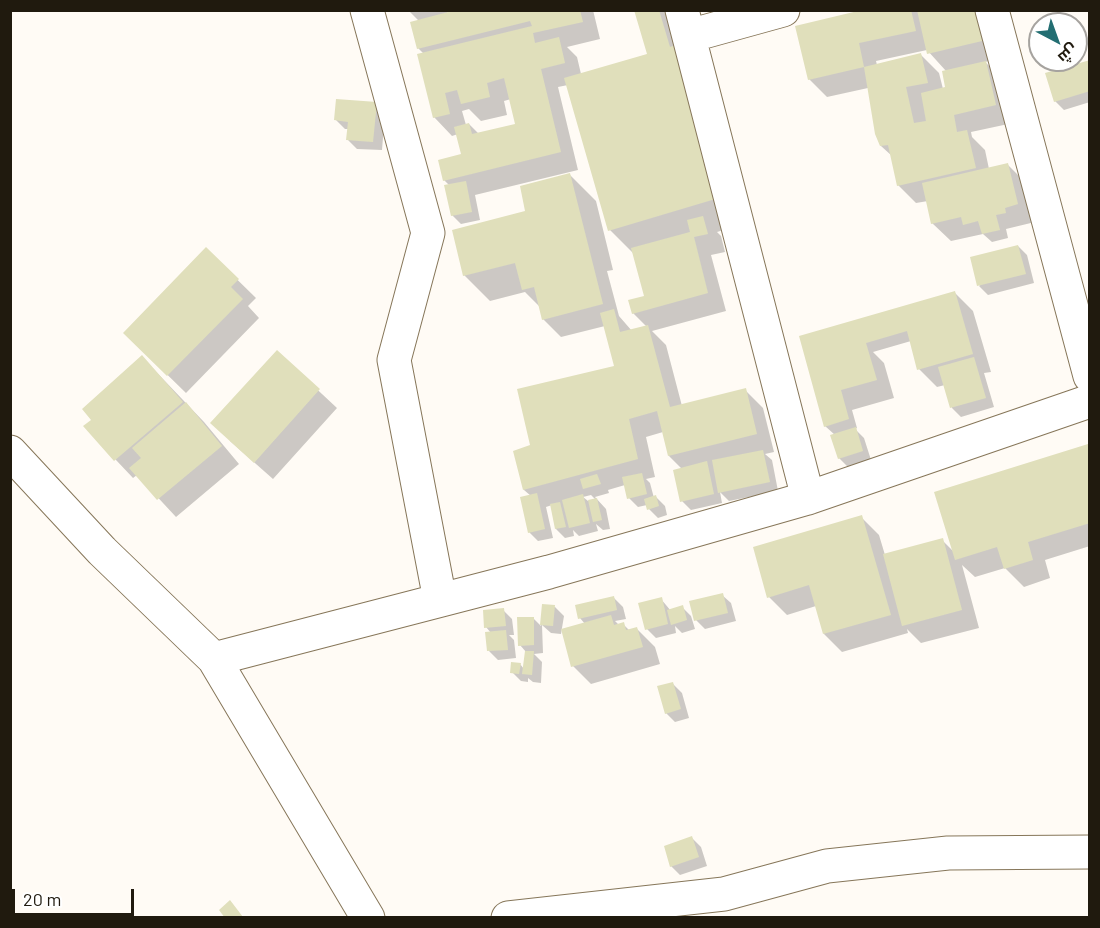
<!DOCTYPE html>
<html>
<head>
<meta charset="utf-8">
<style>
	body { margin:0 }
	#map { position:relative; width:1100px; height:928px; overflow:hidden; background:#fffbf5; font-family:Barlow,Cairo,sans-serif }
	canvas { display:block }
	.frame { position:absolute; inset:0; border:12px solid #201a0e; pointer-events:none }
	.north { position:absolute; left:1028px; top:12px; width:60px; height:60px; box-sizing:border-box; background:#fff; border:2px solid #a6a39f; border-radius:50%; rotate:139deg; font-size:16px; font-weight:700; line-height:24px; text-align:center; color:#201a0e }
	.north::after { content:''; display:block; margin:auto; width:21px; height:27px; background:#236e72; clip-path:polygon(50% 0,100% 100%,50% 72%,0 100%) }
	.scale { position:absolute; left:12px; top:889px; width:122px; height:27px; box-sizing:border-box; border:3px solid #201a0e; border-top:0; padding-left:8px; font-size:18px; line-height:21px; white-space:nowrap; color:#201a0e; -webkit-text-stroke:4px #fff; paint-order:stroke }
</style>
</head>
<body>
<div id="map">
<canvas width="1100" height="928"></canvas>
<div class="frame"></div>
<div class="north">ش</div>
<div class="scale">20 m</div>
</div>
<script>
const ctx = document.querySelector('canvas').getContext('2d');
ctx.lineJoin = 'round';
function fill(path, color) { ctx.fillStyle = color; ctx.fill(path, 'evenodd'); }
const toPath = rows => new Path2D(rows.map(r => 'M' + r).join(''));
function stroke(path, color, width, dash) { ctx.strokeStyle = color; ctx.lineWidth = width; ctx.lineCap = dash ? 'butt' : 'round'; ctx.setLineDash(dash || []); ctx.stroke(path); }
fill(toPath([
	[408,10,447,10,448,14,463,10,593,10,600,39,567,47,577,57,581,74,649,54,636,10,665,10,675,47,747,223,717,232,721,236,725,252,711,255,726,311,652,331,666,345,682,406,745,390,763,408,774,452,765,454,772,460,778,491,729,501,720,492,722,503,691,510,682,501,682,469,669,456,663,432,646,437,655,477,646,479,650,483,654,498,656,497,665,506,667,515,658,518,649,509,647,505,638,507,629,498,625,485,608,490,609,493,595,497,606,509,610,529,603,530,596,524,598,531,579,536,573,530,574,536,565,538,556,529,552,505,546,507,553,538,538,541,529,532,531,496,524,490,514,452,532,446,616,367,605,326,561,337,543,319,540,307,525,292,490,301,464,275,527,212,570,175,596,201,613,270,607,271,619,316,632,331,647,327,633,313,646,297,635,255,610,230,568,85,558,87,578,170,475,195,480,220,461,224,452,215,450,186,444,180,463,155,458,134,452,136,434,117,424,54,418,48,419,21],
	[511,99,517,125,479,134,469,124,466,125,462,111,469,109,481,121,507,115,504,101],
	[591,495,596,500,588,501,583,497],
	[869,10,917,10,919,13,919,10,986,10,999,59,985,62,1004,80,1013,123,971,132,972,137,985,150,989,169,1008,165,1026,183,1035,222,1006,229,1008,238,992,242,983,234,951,241,932,223,928,201,916,203,898,185,892,156,881,146,868,88,827,97,809,79],
	[927,50,946,71,947,88,943,89,939,73,921,55,877,65,876,61],
	[1090,62,1090,102,1064,110,1055,101],
	[376,103,385,112,382,150,357,149,348,140,349,129,345,129,336,120],
	[1018,246,1027,255,1034,283,988,295,979,286],
	[206,249,256,298,248,306,259,318,186,393,143,351],
	[955,293,973,311,991,372,984,373,994,407,961,417,952,408,945,385,937,387,919,369,911,341,873,352,884,363,894,398,852,410,857,428,855,429,864,438,871,460,848,467,839,458,835,435,825,426,800,337],
	[277,352,337,408,273,479,230,441],
	[142,357,204,422,239,464,176,517,137,475,133,478,116,460,85,427,93,420],
	[1088,446,1090,447,1090,546,1045,560,1050,578,1024,587,1005,568,975,577,962,565,979,628,921,643,907,629,908,633,842,652,824,634,816,606,787,615,769,597,861,517,879,535,885,555,942,540,954,552],
	[722,595,731,603,736,621,705,629,696,620],
	[614,598,623,607,626,619,615,621,619,625,623,624,630,631,637,629,655,647,660,664,591,684,573,666,585,624,580,618],
	[661,599,671,611,682,607,691,616,695,629,682,633,675,626,676,633,656,638,647,629],
	[544,606,555,607,564,616,561,634,551,633,542,625,543,653,534,654,542,662,541,683,533,682,528,678,528,682,521,681,512,672,520,664,524,669,526,652,520,645,533,618,541,626],
	[503,610,512,619,514,635,509,635,514,640,516,658,498,660,489,651,491,633,486,627],
	[673,684,682,693,689,718,675,722,666,713],
	[692,838,701,847,707,866,680,875,671,866]
]), '#0003');
fill(toPath([
	[456,10,580,10,583,22,533,33,535,43,559,37,565,63,541,69,561,152,443,181,438,160,461,154,454,127,469,123,472,134,515,124,504,78,487,83,490,97,461,104,457,90,445,93,450,114,433,118,417,54,532,26,530,21,417,49,410,22],
	[634,10,659,10,670,47,678,44,722,197,608,231,564,78,647,54],
	[862,10,911,10,916,31,859,43,864,67,808,80,795,26],
	[917,10,975,10,982,41,927,54],
	[921,53,928,83,906,87,914,123,926,121,921,93,945,87,942,71,986,61,996,105,954,115,957,132,967,130,976,168,897,186,888,145,880,146,875,134,864,67],
	[1090,60,1090,91,1054,102,1045,73],
	[336,99,377,102,373,142,346,140,348,122,334,120],
	[1008,163,1018,204,1005,208,1006,213,996,215,1000,230,982,234,978,221,963,225,961,217,931,224,922,183],
	[570,173,603,304,542,320,534,287,522,290,515,263,463,276,452,230,525,211,520,186],
	[466,181,472,212,451,216,444,185],
	[703,216,708,234,694,237,708,293,632,314,628,300,644,296,631,248,690,232,687,220],
	[1018,245,1026,274,977,286,970,257],
	[206,247,239,279,231,287,243,299,167,376,123,333],
	[955,291,973,354,917,370,907,331,866,343,877,380,841,390,849,419,824,427,799,336],
	[614,309,620,332,648,325,670,407,746,388,757,434,668,456,657,411,629,419,638,459,523,490,513,451,530,445,517,389,614,366,600,313],
	[277,350,320,389,254,463,210,423],
	[142,355,183,402,114,461,83,426,91,420,82,409],
	[974,357,986,398,950,408,938,367],
	[186,402,222,446,157,500,129,468,141,458,132,448],
	[856,427,863,451,838,459,830,435],
	[1088,444,1090,523,1028,542,1033,560,1004,569,997,547,955,560,934,492],
	[763,450,770,482,718,493,712,460],
	[707,461,714,494,680,502,673,470],
	[642,473,647,494,627,499,622,477],
	[597,474,601,484,583,489,580,479],
	[537,493,545,529,528,533,520,497],
	[583,494,590,523,569,528,562,500],
	[656,495,659,506,647,510,644,499],
	[597,498,602,520,593,522,588,500],
	[560,502,566,527,555,529,550,504],
	[862,515,891,615,823,634,809,585,767,598,753,547],
	[943,538,962,610,902,626,883,554],
	[723,593,728,613,694,621,689,601],
	[614,596,617,610,578,619,575,605],
	[662,597,668,624,645,630,638,603],
	[542,604,555,605,553,626,540,625],
	[683,605,687,620,671,625,667,610],
	[504,608,506,626,484,628,483,610],
	[611,615,614,625,624,622,626,630,637,627,643,647,571,667,561,629],
	[517,617,534,617,534,645,518,646],
	[506,630,508,650,487,651,485,632],
	[525,651,534,651,532,675,522,674],
	[511,662,521,663,519,674,510,673],
	[673,682,681,709,665,714,657,686],
	[692,836,699,857,670,867,664,846],
	[230,900,243,917,242,918,225,918,219,910]
]), '#e0dfbb');
const minor = toPath([
	[367,10,428,233,394,360,440,600],
	[682,10,808,498],
	[992,10,1090,376],
	[689,36,783,10],
	[10,452,102,551,214,659,368,918],
	[214,659,549,572,808,498,1090,401],
	[508,918,724,894,827,866,948,853,1090,852]
]);
stroke(minor, '#867659', 35);
stroke(minor, '#fff', 33);
</script>
</body>
</html>
